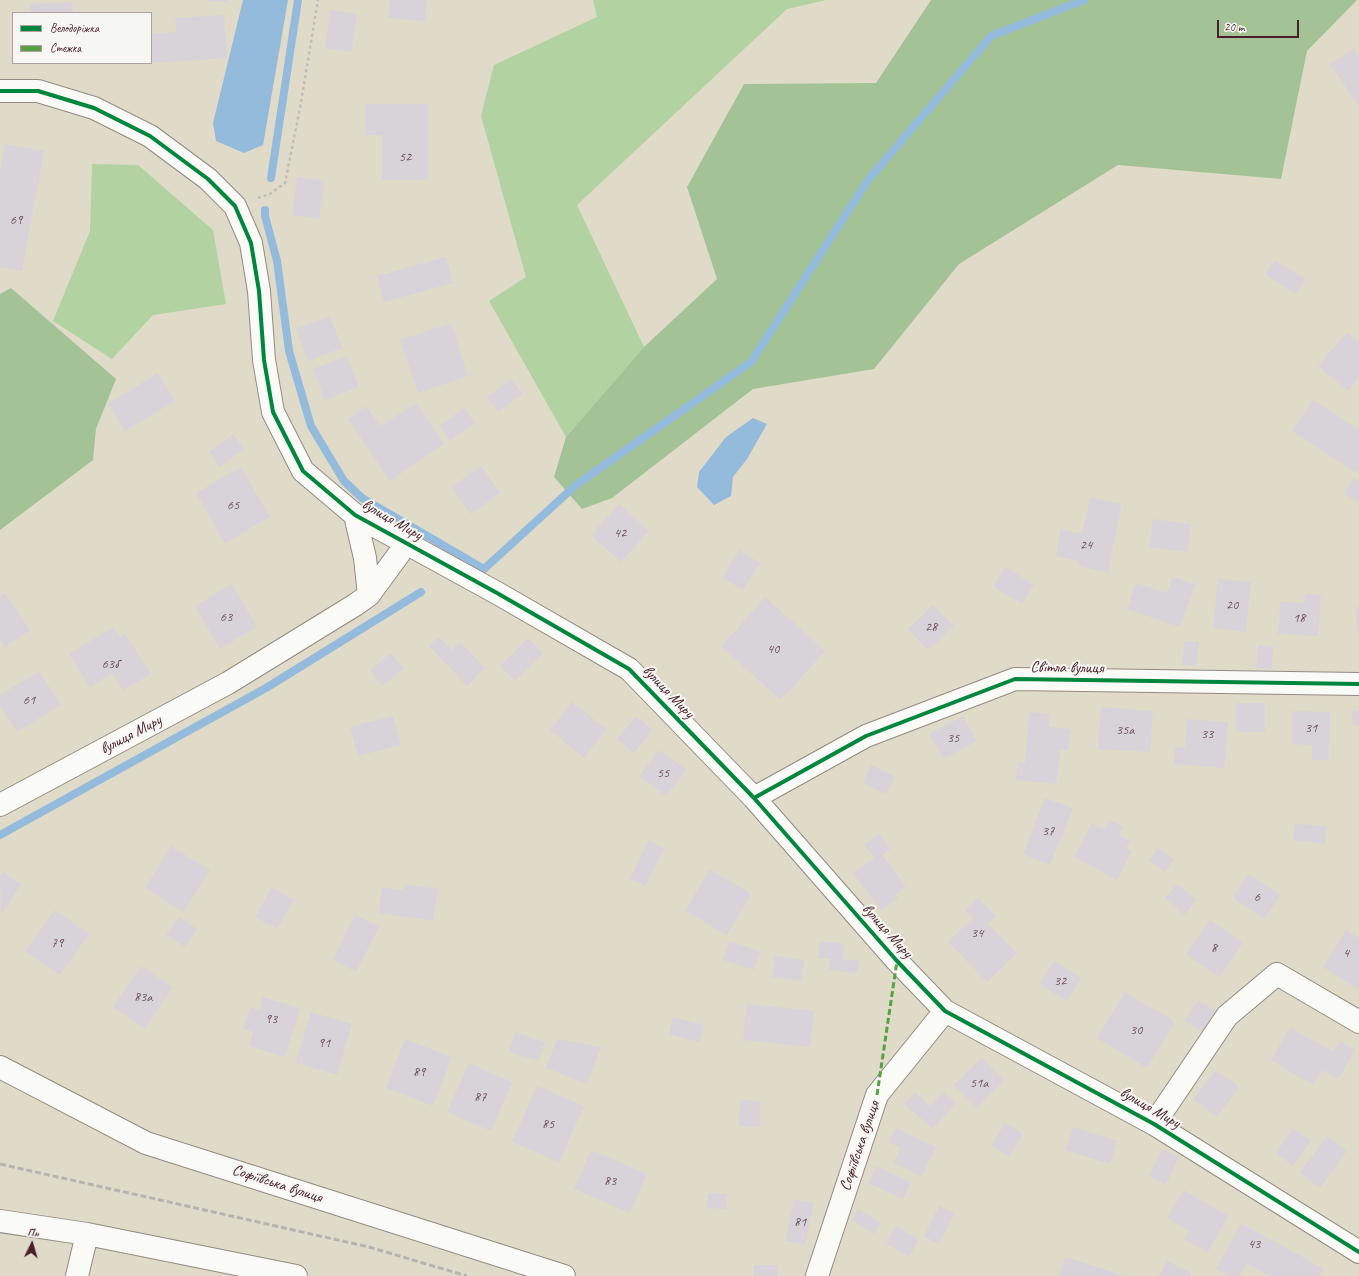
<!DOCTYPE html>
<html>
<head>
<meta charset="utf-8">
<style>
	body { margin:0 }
	#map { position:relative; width:1359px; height:1276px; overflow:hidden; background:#dfdbc8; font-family:Caveat,sans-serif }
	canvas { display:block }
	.legend { position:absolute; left:12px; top:12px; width:140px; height:52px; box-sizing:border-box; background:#f6f6f2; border:1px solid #b1a0a2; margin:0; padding:5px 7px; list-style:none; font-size:12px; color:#4a1f2b }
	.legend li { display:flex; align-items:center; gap:8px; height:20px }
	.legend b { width:20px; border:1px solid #b1a0a2 }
	.north { position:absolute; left:12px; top:1224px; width:40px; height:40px; -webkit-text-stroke:3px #f6f6f2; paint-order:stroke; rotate:5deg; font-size:11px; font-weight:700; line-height:16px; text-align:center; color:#4a1f2b }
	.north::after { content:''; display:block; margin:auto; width:14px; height:18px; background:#4a1f2b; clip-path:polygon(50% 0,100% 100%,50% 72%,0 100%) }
	.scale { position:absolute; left:1217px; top:20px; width:82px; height:18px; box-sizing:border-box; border:2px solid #4a1f2b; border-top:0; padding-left:5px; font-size:12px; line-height:14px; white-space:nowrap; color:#4a1f2b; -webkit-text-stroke:3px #f6f6f2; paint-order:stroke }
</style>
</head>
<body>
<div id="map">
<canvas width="1359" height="1276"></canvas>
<ul class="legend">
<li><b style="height:5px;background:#00873e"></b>Велодоріжка</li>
<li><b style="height:5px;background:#56a243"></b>Стежка</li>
</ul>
<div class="north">Пн</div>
<div class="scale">20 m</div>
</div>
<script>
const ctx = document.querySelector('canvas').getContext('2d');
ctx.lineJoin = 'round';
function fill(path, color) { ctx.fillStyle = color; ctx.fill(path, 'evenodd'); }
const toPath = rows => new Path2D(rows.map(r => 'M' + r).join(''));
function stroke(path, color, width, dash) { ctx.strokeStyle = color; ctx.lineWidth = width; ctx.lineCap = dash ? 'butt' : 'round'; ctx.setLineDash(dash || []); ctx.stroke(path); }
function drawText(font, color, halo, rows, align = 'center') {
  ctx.font = font + ' Caveat,sans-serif'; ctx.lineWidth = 4; ctx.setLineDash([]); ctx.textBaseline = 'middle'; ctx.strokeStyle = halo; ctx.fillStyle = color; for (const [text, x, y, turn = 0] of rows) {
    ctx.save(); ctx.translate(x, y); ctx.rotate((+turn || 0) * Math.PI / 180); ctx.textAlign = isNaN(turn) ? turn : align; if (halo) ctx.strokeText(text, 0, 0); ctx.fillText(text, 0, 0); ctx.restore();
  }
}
fill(toPath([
	[593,0,826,0,787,9,577,205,644,347,566,437,489,301,526,277,481,116,494,65,597,17],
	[92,164,138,165,213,230,226,304,153,315,112,359,53,321,90,231]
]), '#b2d2a1');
fill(toPath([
	[931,0,1357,0,1307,51,1281,179,1118,165,959,264,874,369,753,389,612,498,582,509,554,477,566,437,644,347,717,279,687,187,744,84,876,83],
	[11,288,116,379,96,429,93,460,0,530,0,294]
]), '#a3c397');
fill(toPath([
	[243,0,288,0,263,145,244,153,216,141,213,123],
	[753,418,767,424,747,459,733,477,731,496,714,505,697,487,699,472,726,437]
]), '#95bbdc');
stroke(toPath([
	[271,178,298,0],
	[265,210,265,216,277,261,289,351,311,426,344,481,362,498,484,569,576,485,751,362,868,180,991,36,1084,0],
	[0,835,266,688,421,592]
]), '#95bbdc', 8);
fill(toPath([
	[208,0,227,0,227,2,208,1],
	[390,0,427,0,425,21,388,18],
	[72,2,73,13,31,13,30,4],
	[330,10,357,14,352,52,325,48],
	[224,15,227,58,151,63,151,34,176,32,175,18],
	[1353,49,1359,58,1359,107,1330,64],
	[365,104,428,104,428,180,382,180,382,135,365,135],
	[5,144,44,151,22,271,0,267,0,173],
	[297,177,325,181,319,219,292,215],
	[446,257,453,283,384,302,377,276],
	[1275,260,1305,279,1296,294,1265,274],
	[330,316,342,348,308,361,296,329],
	[451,323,468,376,418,393,400,340],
	[1347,332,1359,342,1359,377,1348,391,1318,366],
	[347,356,359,387,325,400,313,369],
	[158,373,175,401,125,431,108,404],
	[511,379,523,394,498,412,487,397],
	[1313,400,1359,430,1359,469,1356,473,1292,431],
	[416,403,444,444,390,481,348,419,366,406,381,426],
	[464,408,475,423,450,441,439,426],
	[233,434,244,449,220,467,209,452],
	[481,466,500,493,471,514,451,487],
	[241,467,270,517,225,543,196,493],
	[1353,478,1359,481,1359,502,1344,494],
	[1090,498,1122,504,1108,573,1078,566,1079,561,1056,556,1061,529,1082,534],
	[619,504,649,531,621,562,591,535],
	[1153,519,1191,524,1187,552,1149,547],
	[739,550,760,563,743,590,722,578],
	[1006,567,1034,585,1022,604,993,586],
	[1173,577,1195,584,1180,627,1127,609,1136,583,1167,593],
	[1218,579,1251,582,1246,632,1213,628],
	[232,584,257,627,220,649,195,606],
	[5,593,30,630,5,647,0,639,0,597],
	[1305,594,1321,595,1318,636,1278,634,1280,602,1304,603],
	[765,597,825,651,781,700,721,647],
	[933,605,954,626,928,650,908,629],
	[1356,607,1359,607,1359,633,1357,633],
	[113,627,119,637,125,634,151,674,123,690,112,673,90,687,69,654],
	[439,637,452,650,460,642,485,668,467,686,429,646],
	[528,638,543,653,515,681,500,666],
	[1184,641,1199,642,1196,666,1182,665],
	[1258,645,1273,646,1272,669,1256,668],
	[391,653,404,669,382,686,370,670],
	[39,671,61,705,17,732,0,706,0,695],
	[572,702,606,729,584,758,550,730],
	[1236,703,1265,703,1265,732,1236,732],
	[1101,707,1153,711,1150,752,1098,749],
	[1352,710,1359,710,1359,725,1353,725],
	[1292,711,1330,712,1329,760,1312,760,1312,745,1292,744],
	[1029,712,1050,714,1049,727,1070,729,1068,750,1060,749,1057,784,1016,780,1018,763,1025,763],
	[393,716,401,745,358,756,350,727],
	[636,716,653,730,634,753,617,739],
	[963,716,977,741,943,759,929,734],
	[1187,719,1228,722,1225,768,1174,764,1175,747,1185,748],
	[659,750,686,770,666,796,639,776],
	[871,765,895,777,886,794,863,783],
	[1045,798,1073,808,1050,865,1023,854],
	[1110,820,1123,827,1119,835,1130,841,1126,848,1132,851,1117,880,1074,857,1092,823,1104,830],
	[1295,823,1327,827,1325,844,1293,840],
	[879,834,890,849,882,855,906,886,895,895,898,898,881,910,853,873,874,858,864,845],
	[648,841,664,848,646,886,630,879],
	[171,846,210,870,184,912,145,888],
	[1158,848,1174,859,1165,872,1149,860],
	[710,869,751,894,727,935,685,911],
	[3,872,21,884,1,915,0,876],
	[1248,874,1280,895,1265,919,1233,898],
	[404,884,438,889,433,921,379,913,382,887,403,890],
	[1177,884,1197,900,1184,915,1165,898],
	[272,887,294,900,277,929,255,917],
	[978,898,996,916,988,924,1017,953,987,982,948,942,973,918,965,910],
	[55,910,89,934,60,975,25,951],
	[355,915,379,927,356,972,333,960],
	[179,917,197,929,185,947,166,935],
	[1210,920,1243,943,1219,977,1186,954],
	[1346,930,1359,938,1359,985,1357,989,1323,967],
	[729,941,760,951,754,970,723,960],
	[820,941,844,944,843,959,859,960,858,973,829,970,830,959,818,958],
	[775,956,804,960,801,981,772,977],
	[1054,961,1081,978,1067,1001,1039,984],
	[141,966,173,987,145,1028,113,1007],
	[1125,992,1175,1022,1147,1068,1097,1038],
	[263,997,300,1008,285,1057,249,1046,253,1032,243,1029,250,1007,260,1010],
	[1198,1000,1217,1012,1204,1033,1185,1021],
	[747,1004,814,1011,810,1047,743,1040],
	[311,1012,352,1024,337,1075,296,1063],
	[673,1017,704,1025,699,1042,669,1034],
	[1290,1027,1333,1052,1340,1041,1355,1050,1338,1079,1322,1070,1313,1085,1271,1060],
	[515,1032,545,1042,539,1061,509,1052],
	[405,1039,452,1057,433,1106,386,1088],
	[557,1039,601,1047,587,1084,546,1068],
	[981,1058,1004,1080,977,1108,954,1085],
	[469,1063,512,1082,491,1131,447,1112],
	[1216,1070,1239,1087,1217,1117,1193,1099],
	[537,1086,584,1106,559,1162,512,1142],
	[943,1091,956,1103,933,1129,904,1104,915,1092,930,1106],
	[740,1100,760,1101,760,1127,739,1126],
	[1005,1123,1023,1134,1009,1156,991,1146],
	[1073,1127,1117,1141,1110,1164,1066,1150],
	[896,1128,936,1147,922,1176,894,1163,900,1148,889,1142],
	[1293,1128,1311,1141,1293,1166,1276,1153],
	[1327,1136,1347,1151,1320,1188,1300,1173],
	[1162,1149,1179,1157,1166,1184,1149,1176],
	[591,1150,647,1174,630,1213,574,1189],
	[876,1166,911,1182,903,1199,868,1183],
	[1184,1190,1228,1216,1207,1253,1184,1239,1189,1231,1167,1218],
	[708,1193,726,1194,726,1209,707,1208],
	[794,1199,814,1203,805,1245,785,1241],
	[939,1206,954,1214,939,1244,924,1236],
	[858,1209,880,1223,874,1234,851,1220],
	[1241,1223,1324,1269,1320,1276,1269,1276,1247,1264,1240,1276,1228,1276,1216,1269],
	[896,1226,919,1239,909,1257,886,1244],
	[1065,1257,1126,1276,1059,1276],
	[1167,1261,1191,1273,1190,1276,1159,1276],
	[754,1265,778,1265,778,1276,754,1276]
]), '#d8d3d9');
const minor = toPath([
	[0,91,38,91,94,108,150,136,208,179,235,206,251,243,259,291,264,360,273,412,303,471,355,515,497,593,629,669,754,798,897,961,945,1011,1154,1124,1359,1252],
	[355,515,365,558,369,595],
	[754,798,866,736,1015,679,1359,684],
	[0,805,228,683,355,605,369,595,407,543],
	[0,1067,146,1143,564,1276],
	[1154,1124,1227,1016,1277,974,1359,1022],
	[0,1221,87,1234,296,1276],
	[77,1276,87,1234],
	[817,1276,877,1095,945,1011]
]);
stroke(minor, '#948a83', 24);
stroke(toPath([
	[258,198,270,194,285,183,300,108,318,0]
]), '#c0bcba', 2.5, [3, 3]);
stroke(minor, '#fafaf7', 22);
stroke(toPath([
	[0,1164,369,1247,467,1276]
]), '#b8b2b1', 3, [6, 3]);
stroke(toPath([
	[877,1095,897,961]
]), '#56a243', 3, [6, 3]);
stroke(toPath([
	[0,91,38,91,94,108,150,136,208,179,235,206,251,243,259,291,264,360,273,412,303,471,355,515,497,593,629,669,754,798,897,961,945,1011,1154,1124,1359,1252],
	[754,798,866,736,1015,679,1359,684]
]), '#00873e', 4);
drawText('14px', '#6e4c56', null, [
	["52",405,157],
	["69",16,220],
	["65",233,505],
	["42",620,533],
	["24",1086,545],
	["20",1232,605],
	["63",226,617],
	["18",1299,618],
	["28",931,627],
	["40",773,649],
	["63б",110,664],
	["61",29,700],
	["31",1311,728],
	["35а",1125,730],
	["33",1207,734],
	["35",953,738],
	["55",663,773],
	["37",1048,831],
	["6",1257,897],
	["34",977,933],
	["79",57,943],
	["8",1214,948],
	["4",1346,953],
	["32",1060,981],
	["83а",143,997],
	["93",271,1019],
	["30",1136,1030],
	["91",324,1043],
	["89",419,1072],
	["51а",979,1083],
	["87",480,1097],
	["85",548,1124],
	["83",610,1181],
	["81",800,1222],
	["43",1254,1244]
]);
drawText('16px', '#4a1f2b', '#f6f6f2', [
	["вулиця Миру",392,520,30],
	["Світла вулиця",1067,668,1],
	["вулиця Миру",668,692,46],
	["вулиця Миру",131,735,-28],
	["вулиця Миру",887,931,48],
	["вулиця Миру",1150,1108,30],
	["Софіївська вулиця",860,1146,-71],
	["Софіївська вулиця",277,1184,18]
]);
</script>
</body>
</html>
